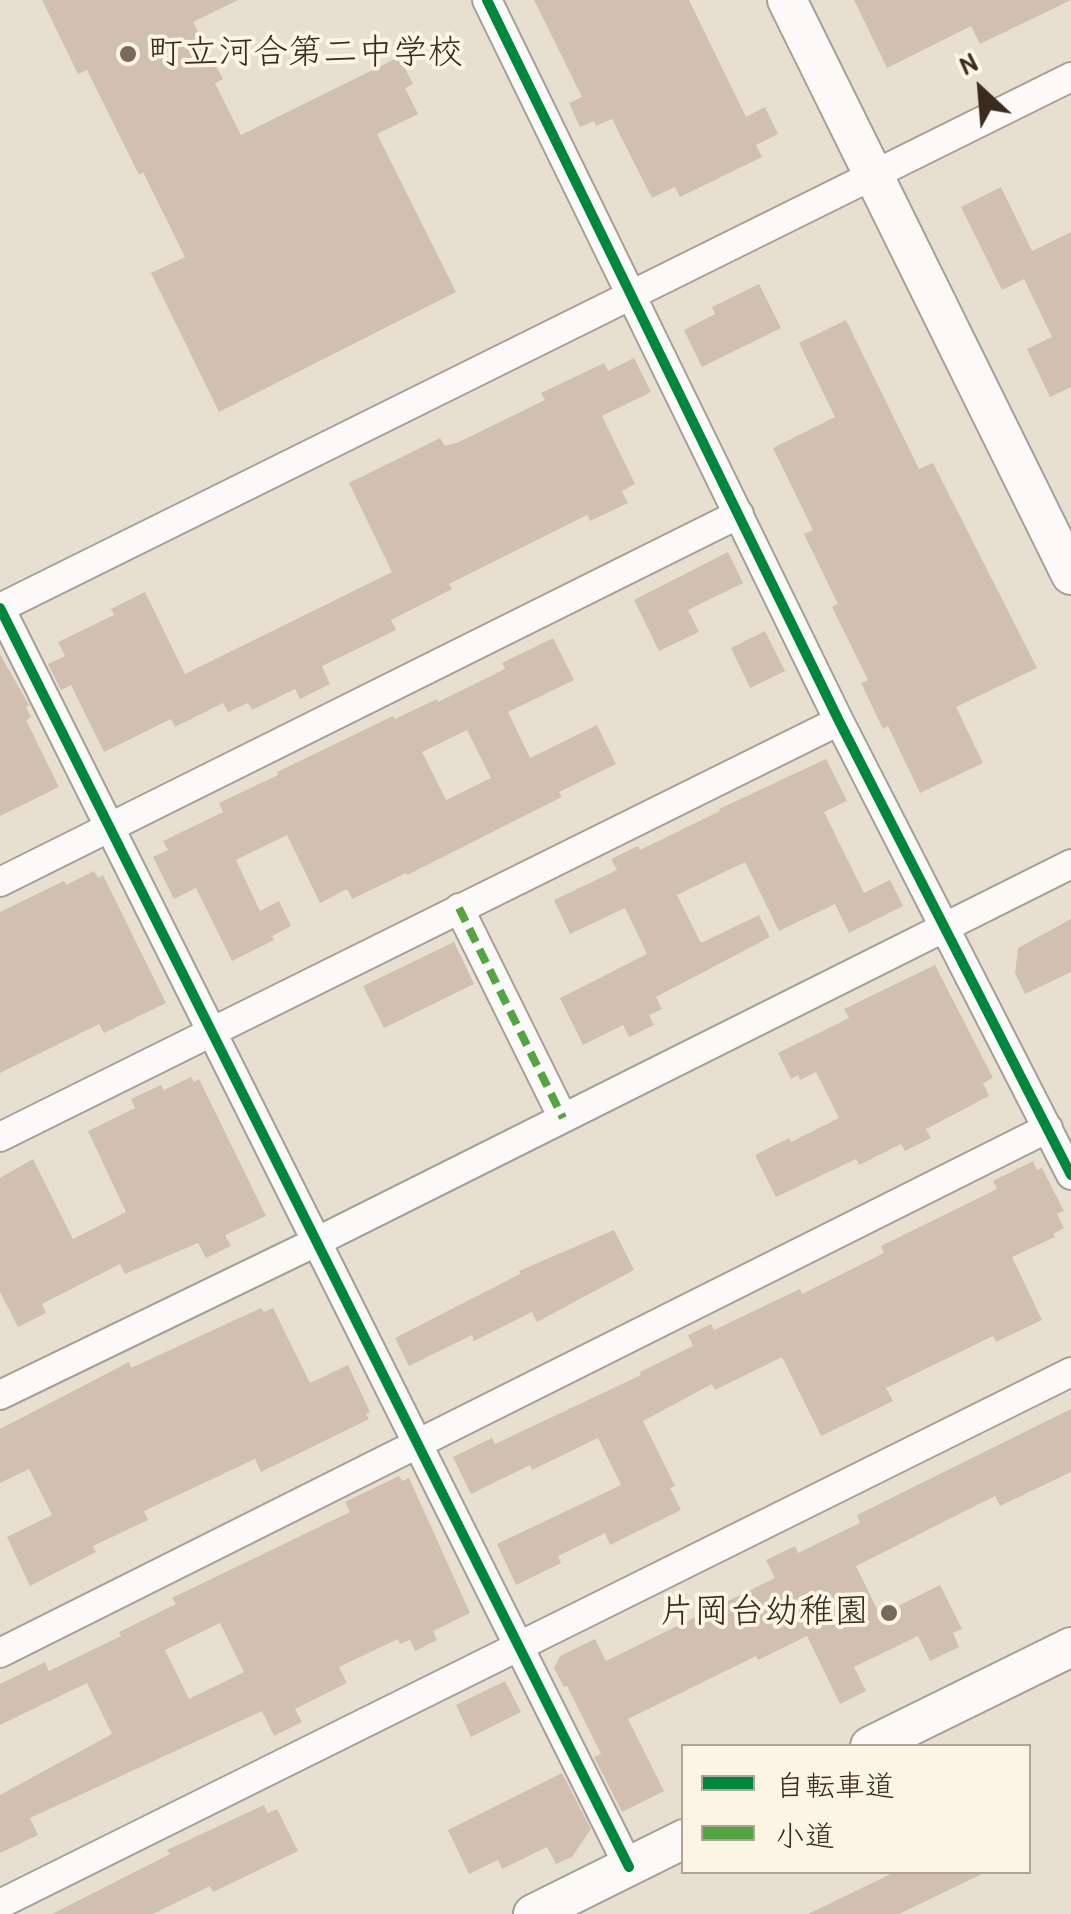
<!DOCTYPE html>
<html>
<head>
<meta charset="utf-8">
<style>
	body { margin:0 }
	#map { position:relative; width:1071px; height:1914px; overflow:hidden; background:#e7e0d0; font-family:"Patrick Hand","Klee One",sans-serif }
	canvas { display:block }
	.legend { position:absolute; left:681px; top:1744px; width:350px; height:130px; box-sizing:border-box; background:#fcf5e5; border:2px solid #afa495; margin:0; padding:12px 18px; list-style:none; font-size:30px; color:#3b2a1e }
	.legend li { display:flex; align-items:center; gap:20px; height:50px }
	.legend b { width:50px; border:2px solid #afa495 }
	.north { position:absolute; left:931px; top:40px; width:100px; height:100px; -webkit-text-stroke:8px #fcf5e5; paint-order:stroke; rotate:334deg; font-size:28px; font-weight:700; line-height:40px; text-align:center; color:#3b2a1e }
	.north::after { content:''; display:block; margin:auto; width:35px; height:45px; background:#3b2a1e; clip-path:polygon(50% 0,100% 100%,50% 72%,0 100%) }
</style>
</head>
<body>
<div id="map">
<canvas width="1071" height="1914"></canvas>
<ul class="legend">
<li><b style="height:12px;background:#00873e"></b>自転車道</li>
<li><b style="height:12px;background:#54a441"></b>小道</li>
</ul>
<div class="north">N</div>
</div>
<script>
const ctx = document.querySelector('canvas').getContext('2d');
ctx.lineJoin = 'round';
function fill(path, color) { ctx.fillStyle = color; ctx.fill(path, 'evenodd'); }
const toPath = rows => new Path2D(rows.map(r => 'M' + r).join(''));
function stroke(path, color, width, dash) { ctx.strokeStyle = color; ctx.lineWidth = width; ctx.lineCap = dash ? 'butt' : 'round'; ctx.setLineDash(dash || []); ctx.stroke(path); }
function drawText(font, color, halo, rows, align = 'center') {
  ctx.font = font + ' "Patrick Hand","Klee One",sans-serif'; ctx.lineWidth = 8; ctx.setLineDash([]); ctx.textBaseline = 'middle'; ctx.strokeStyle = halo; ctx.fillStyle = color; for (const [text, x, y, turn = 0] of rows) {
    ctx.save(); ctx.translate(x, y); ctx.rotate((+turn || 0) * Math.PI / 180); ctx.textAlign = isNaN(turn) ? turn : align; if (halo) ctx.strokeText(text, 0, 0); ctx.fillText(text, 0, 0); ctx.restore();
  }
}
fill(toPath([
	[42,0,238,0,193,22,223,79,215,83,241,135,399,57,413,84,405,88,418,114,377,134,456,292,219,412,151,273,185,257,143,172,139,175,87,70,78,74],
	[534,0,689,0,746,117,765,107,778,134,756,145,762,157,680,197,675,187,652,198,612,119,596,126,594,121,580,127,569,103,582,97],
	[854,0,1071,0,980,44,971,26,887,68],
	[1001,187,1032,251,1071,232,1071,387,1050,397,1027,349,1052,337,1024,279,1002,290,961,207],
	[759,284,781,328,702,367,684,330,715,314,712,307],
	[846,320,919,469,933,463,1037,668,956,707,983,763,920,793,888,726,883,729,861,683,868,680,832,607,838,604,804,534,813,530,773,448,835,417,799,343],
	[634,358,651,392,602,416,635,484,622,491,628,503,590,521,587,515,449,584,452,589,391,620,396,630,322,666,330,684,300,699,295,689,252,710,248,703,228,712,223,703,175,727,171,719,104,752,71,685,61,690,48,664,65,656,58,642,114,615,111,609,145,592,185,674,392,572,349,483,440,438,445,446,459,442,545,400,541,393,604,363,608,371],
	[728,552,743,583,688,610,699,632,659,651,634,600],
	[765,631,785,671,750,688,731,648],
	[553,638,574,680,508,712,530,758,597,725,616,764,559,792,562,797,407,875,406,873,352,899,347,889,320,903,287,835,236,860,260,911,279,901,291,926,272,936,274,940,232,961,196,888,174,899,153,857,168,850,163,841,223,812,219,803,278,775,277,772,393,716,395,719,437,699,438,702,505,669,502,663],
	[467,730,491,778,446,800,422,752],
	[0,654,29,705,26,707,31,717,26,720,59,787,0,816],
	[826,759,847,801,824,812,864,893,890,880,903,906,849,933,835,904,779,931,745,862,677,895,701,943,759,915,770,937,656,997,662,1009,649,1015,654,1025,629,1037,623,1025,583,1045,560,998,647,954,625,908,570,934,554,900,617,870,611,859,638,846,640,850,720,811,719,809],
	[94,871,98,878,103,875,166,1003,104,1033,99,1024,0,1073,0,912,64,881,66,885],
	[1071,919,1071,972,1025,994,1015,973,1018,948],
	[454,942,474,984,384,1028,363,986],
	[935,965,993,1078,983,1083,989,1096,926,1129,931,1138,905,1151,901,1144,859,1165,856,1159,776,1197,755,1155,789,1138,791,1142,839,1118,816,1072,800,1080,798,1075,791,1079,778,1053,849,1018,844,1009],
	[191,1077,194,1082,199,1079,266,1216,225,1235,231,1246,206,1258,198,1243,125,1274,120,1264,42,1304,46,1313,18,1327,0,1292,0,1178,33,1159,73,1239,126,1212,88,1131,135,1108,131,1099,161,1085,164,1090],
	[1033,1161,1037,1170,1042,1168,1064,1211,1057,1214,1064,1228,1053,1234,1055,1237,1012,1257,1042,1320,996,1342,993,1336,886,1388,893,1401,821,1436,782,1357,715,1390,712,1384,643,1421,675,1486,670,1488,681,1510,610,1545,605,1533,558,1556,561,1563,516,1585,497,1544,621,1485,598,1438,532,1470,530,1465,471,1494,453,1457,492,1438,495,1444,641,1375,640,1372,693,1346,688,1335,711,1324,714,1330,800,1289,802,1294,884,1253,881,1246,997,1189,993,1181],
	[614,1230,634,1270,537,1322,532,1312,474,1341,472,1335,409,1366,395,1338,520,1274,519,1271],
	[261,1308,264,1312,273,1308,310,1383,348,1365,370,1412,366,1414,369,1419,261,1472,255,1459,144,1511,148,1520,93,1546,96,1552,30,1586,7,1537,52,1515,29,1469,0,1483,0,1429,129,1362,131,1368],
	[1071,1409,1071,1472,1000,1506,995,1496,856,1566,880,1615,940,1585,962,1629,953,1633,959,1647,930,1661,918,1636,854,1667,866,1691,840,1704,807,1636,758,1660,756,1656,628,1719,664,1791,622,1812,594,1757,601,1754,567,1686,564,1687,554,1668,560,1656,595,1639,606,1661,775,1578,766,1560,795,1546,798,1553,860,1523,857,1515],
	[399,1476,402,1481,409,1478,470,1613,433,1631,437,1640,415,1651,410,1640,400,1644,398,1639,339,1667,347,1683,295,1709,302,1722,274,1736,262,1711,30,1818,38,1835,0,1853,0,1795,112,1734,87,1683,0,1725,0,1684,45,1662,49,1671,121,1636,119,1632,176,1604,172,1598,350,1512,345,1502],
	[220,1623,244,1672,189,1699,165,1650],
	[505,1681,521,1712,471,1737,456,1705],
	[562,1773,591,1829,572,1857,556,1864,547,1847,502,1869,498,1860,469,1874,448,1830],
	[264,1805,268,1813,277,1809,298,1851,213,1892,210,1886,153,1914,52,1914,170,1854,167,1850],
	[895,1872,986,1872,899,1914,808,1914]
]), '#d1c0b0');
const street = toPath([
	[487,0,839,721,1071,1175],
	[0,608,629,1867],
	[0,608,1071,77],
	[0,882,739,514],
	[459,908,563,1118],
	[0,1137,839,721],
	[0,1395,318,1241,1071,864],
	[0,1653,1048,1128],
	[0,1904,1071,1372]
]);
const secondary = toPath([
	[787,0,1071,575],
	[870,1746,1071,1647],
	[533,1914,684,1839]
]);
stroke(street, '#a69f95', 32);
stroke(secondary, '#a69f95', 42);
stroke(street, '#fbfaf8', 28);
stroke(secondary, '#fbfaf8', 38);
stroke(toPath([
	[459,908,563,1118]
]), '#54a441', 8, [15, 8]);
stroke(toPath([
	[487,0,839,721,1071,1175],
	[0,608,629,1867]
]), '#00873e', 10);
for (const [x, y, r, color] of [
	[128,54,10,"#776a5c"],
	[889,1613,10,"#776a5c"]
]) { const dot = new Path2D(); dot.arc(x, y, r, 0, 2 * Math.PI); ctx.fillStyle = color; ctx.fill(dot); stroke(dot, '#fcf5e5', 4); }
drawText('35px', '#3b2a1e', '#fcf5e5', [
	["町立河合第二中学校",148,54],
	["片岡台幼稚園",869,1613,"right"]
], 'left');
</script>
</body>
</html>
